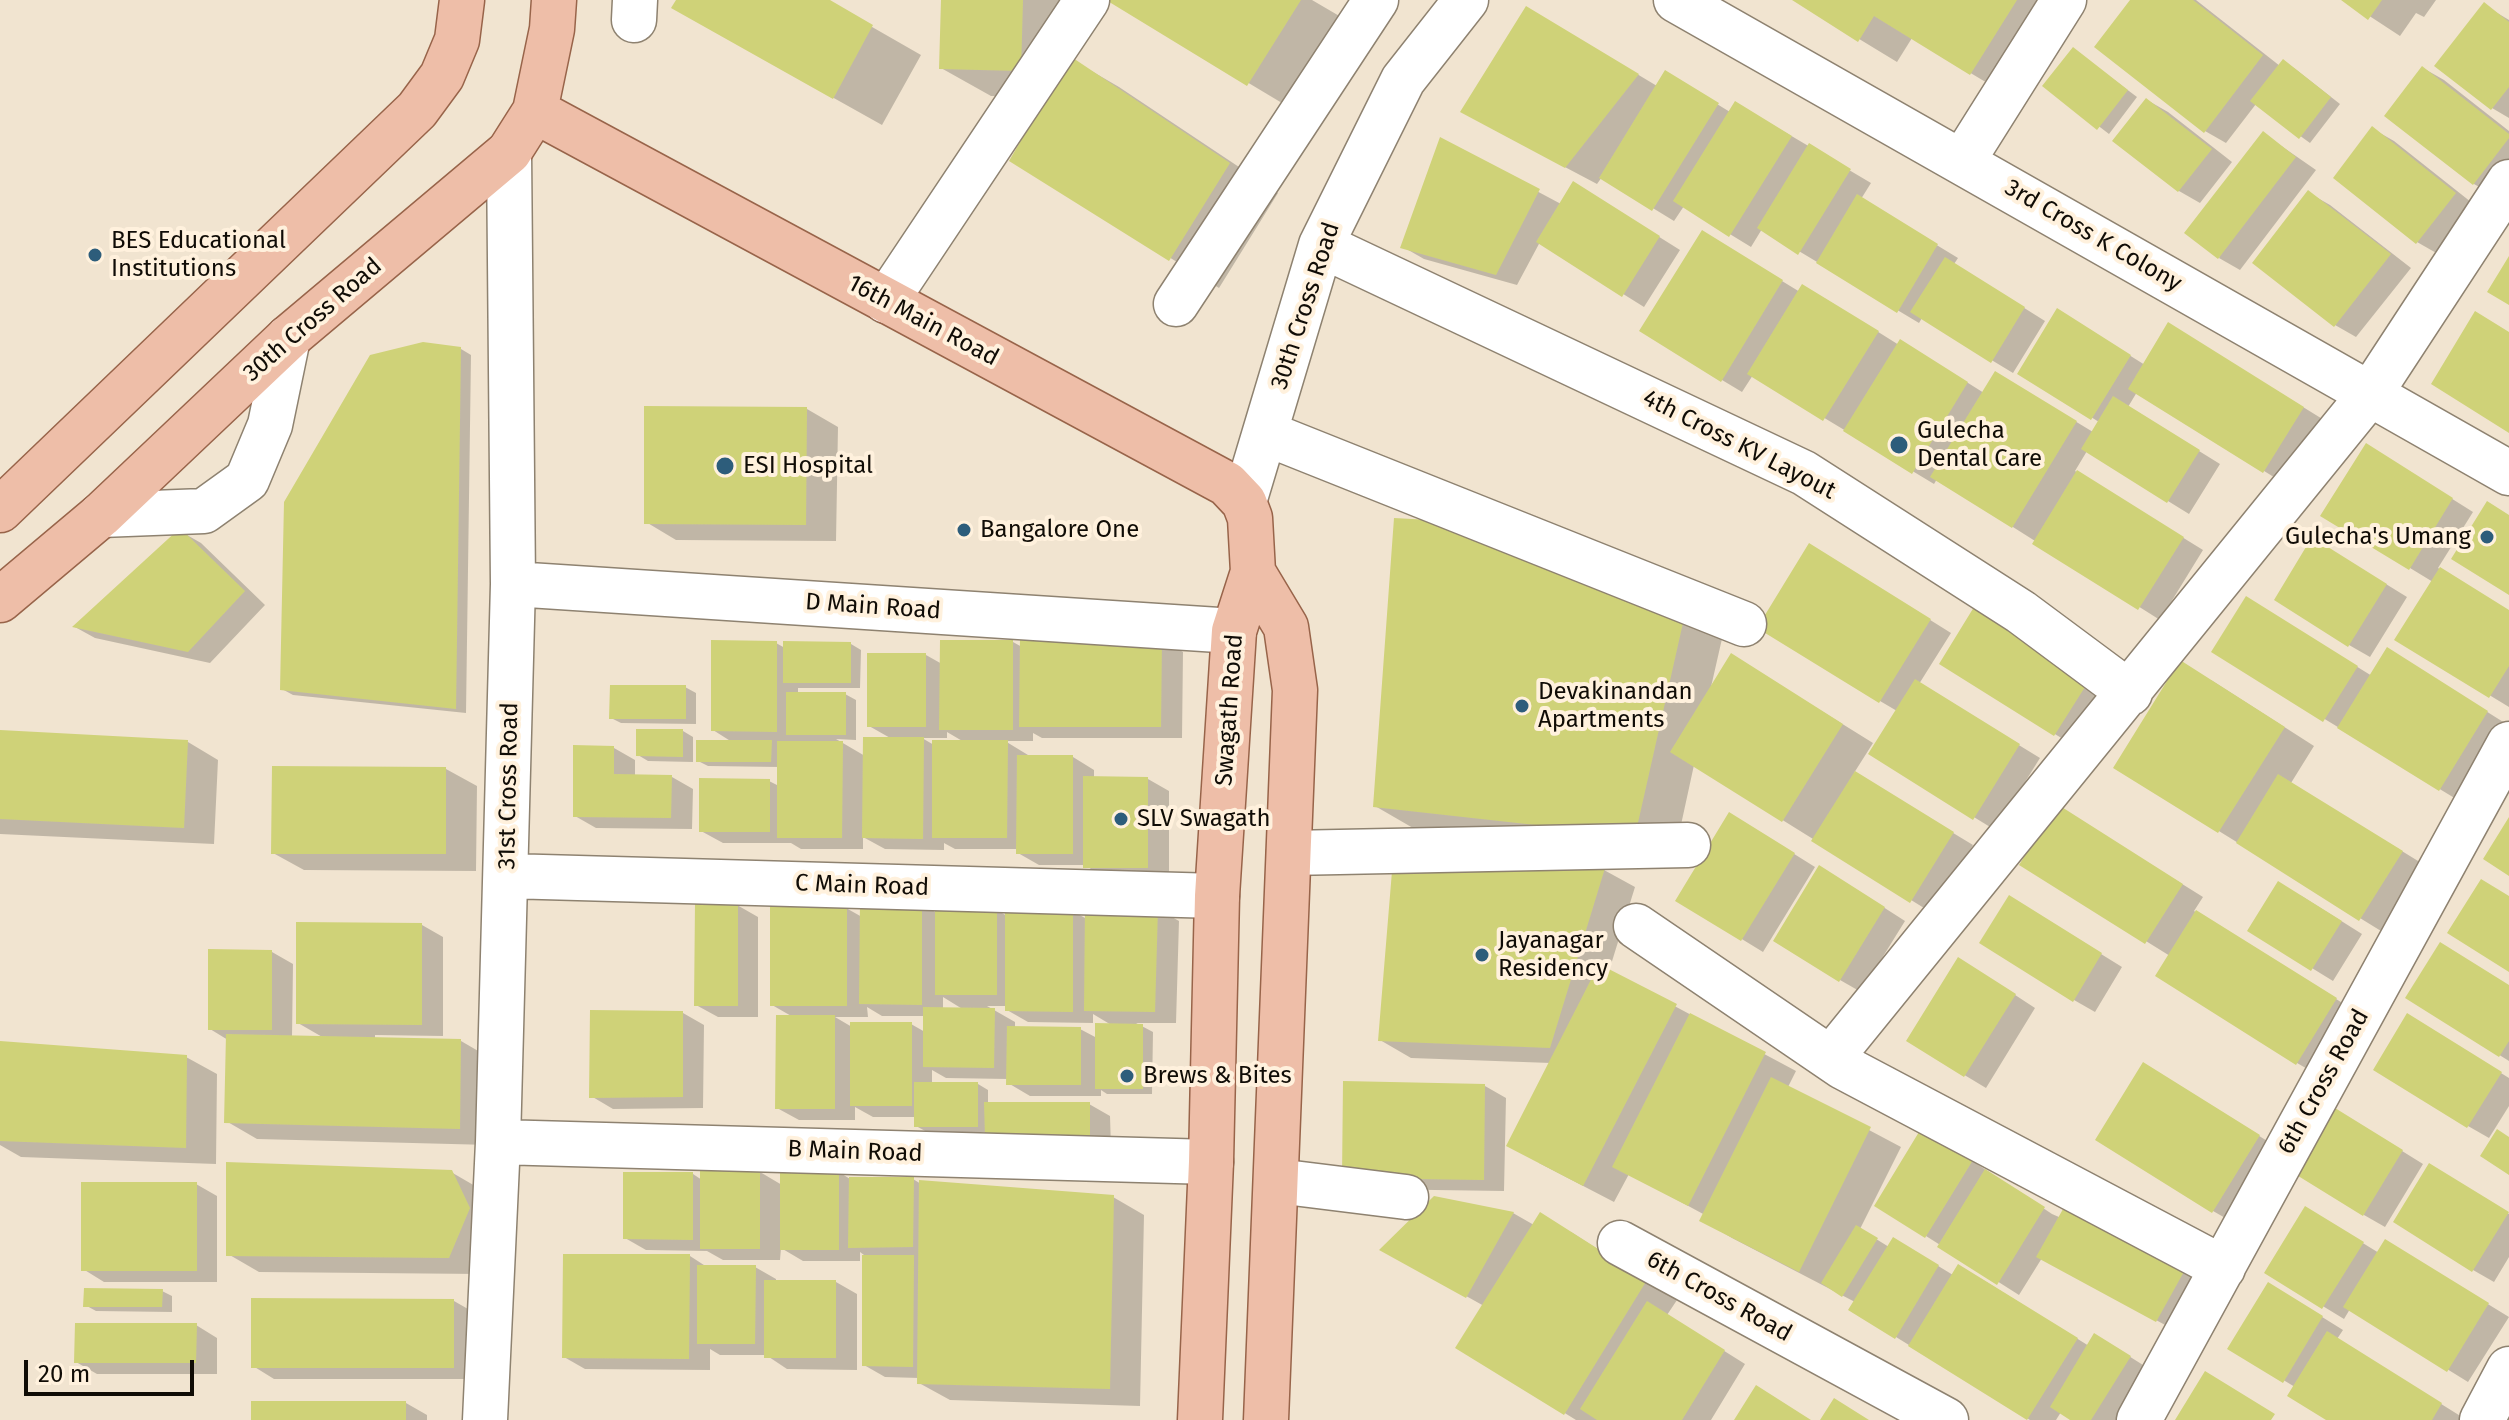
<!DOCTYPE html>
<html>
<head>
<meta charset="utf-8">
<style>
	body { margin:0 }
	#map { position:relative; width:2509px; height:1420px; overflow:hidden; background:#f1e4d0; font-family:"Fira Sans",sans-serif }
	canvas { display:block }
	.scale { position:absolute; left:24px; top:1360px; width:170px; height:36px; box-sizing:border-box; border:4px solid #100c06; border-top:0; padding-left:10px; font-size:24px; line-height:28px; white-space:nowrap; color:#100c06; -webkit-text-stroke:6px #fff1dd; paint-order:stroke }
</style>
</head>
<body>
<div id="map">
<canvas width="2509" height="1420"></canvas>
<div class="scale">20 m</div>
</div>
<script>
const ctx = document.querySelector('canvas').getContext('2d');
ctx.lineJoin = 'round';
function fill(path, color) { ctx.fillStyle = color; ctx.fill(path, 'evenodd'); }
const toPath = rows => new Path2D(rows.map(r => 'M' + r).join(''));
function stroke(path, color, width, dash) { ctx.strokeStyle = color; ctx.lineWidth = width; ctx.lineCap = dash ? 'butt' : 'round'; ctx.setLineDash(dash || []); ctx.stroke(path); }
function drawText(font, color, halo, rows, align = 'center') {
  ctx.font = font + ' "Fira Sans",sans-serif'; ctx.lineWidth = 8; ctx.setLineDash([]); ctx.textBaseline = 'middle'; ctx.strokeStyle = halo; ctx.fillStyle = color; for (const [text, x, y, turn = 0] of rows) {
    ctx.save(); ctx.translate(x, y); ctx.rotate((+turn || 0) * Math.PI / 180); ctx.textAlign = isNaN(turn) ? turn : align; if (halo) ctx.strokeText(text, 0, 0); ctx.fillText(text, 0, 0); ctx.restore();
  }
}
fill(toPath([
	[678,0,825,0,921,55,882,125,723,36],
	[943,0,1072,0,1071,59,1119,87,1278,193,1219,288,1012,160,1048,97,991,96,941,68],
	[1110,0,1312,0,1353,24,1297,112],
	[1795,0,2069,0,2009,96,1912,38,1897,62],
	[2133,0,2196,0,2280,66,2294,68,2340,104,2310,143,2256,104,2226,143,2205,131],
	[2345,0,2436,0,2424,17,2416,13,2400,36],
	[2484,5,2509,20,2509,118,2492,108,2437,65],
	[1557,26,1657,86,1686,85,1730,112,1756,115,1871,183,1861,199,1958,258,1954,264,2045,321,2013,373,1922,318,1919,323,1762,229,1751,247,1684,206,1674,221,1602,177,1597,184,1493,129],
	[2073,49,2137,97,2109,134,2045,85],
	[2423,68,2444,80,2509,131,2509,178,2495,196,2474,184,2387,115],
	[2147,100,2168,112,2232,162,2200,203,2179,191,2115,141],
	[2373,129,2394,141,2476,206,2438,254,2417,242],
	[2264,134,2316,170,2240,270,2219,258],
	[1441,140,1561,204,1594,196,1680,250,1644,307,1540,242,1517,285,1424,259,1403,247],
	[2309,193,2330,205,2411,268,2356,337,2335,325],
	[1723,245,1800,292,1824,298,1899,345,1922,354,1984,393,2017,386,2093,432,2099,422,2020,373,2078,323,2145,365,2190,337,2324,420,2285,484,2137,392,2128,407,2220,464,2189,514,2087,451,2075,471,2203,550,2160,620,1937,479,1934,484,1753,375,1742,392,1722,380],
	[461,349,471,355,466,713,293,695,282,689],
	[807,409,838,427,836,541,676,540,646,522],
	[2387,458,2473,512,2438,568,2509,612,2509,707,2397,639,2433,582,2410,568],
	[1395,520,1724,630,1711,687,1762,674,1873,743,1854,773,1973,845,1932,913,1694,765,1674,857,1413,828,1375,806],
	[180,531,201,543,265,605,210,663,95,638,75,627],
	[2334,552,2407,597,2370,657,2349,645],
	[1831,558,1951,633,1919,684,2040,758,1995,830,1871,754,1897,711,1880,701],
	[1975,610,2110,693,2076,747,1941,664],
	[2267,611,2372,676,2408,662,2508,725,2461,802,2213,651],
	[1161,640,1183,652,1182,738,1042,738,1033,733,1033,741,1005,741,1028,755,1028,757,1073,757,1094,770,1094,778,1148,779,1169,791,1169,879,1106,879,1085,865,1039,865,1018,853,1018,849,955,849,944,843,944,850,885,849,863,837,863,849,801,849,791,843,723,843,701,831,769,781,779,786,779,767,708,766,698,761,732,742,713,730,776,643,785,648,851,644,861,650,860,688,798,688,798,694,845,694,856,700,856,740,836,739,865,756,892,739,869,726,926,655,942,664,1013,642,1022,647],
	[947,732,964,742,934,745,922,738,947,738],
	[2211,680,2314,746,2291,783,2423,864,2381,931,2115,767],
	[685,687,696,693,696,724,621,723,611,718],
	[683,731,693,737,693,762,648,761,638,755],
	[0,732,188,742,218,760,214,844,0,834],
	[614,748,635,760,635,776,672,777,693,789,692,829,596,828,575,816],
	[446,769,477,786,476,871,304,870,273,853],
	[2078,819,2203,897,2194,911,2357,1012,2318,1075,2297,1063,2170,956,2022,864],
	[1751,827,1815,867,1763,952,1678,900],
	[1604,870,1635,887,1609,971,1796,1071,1788,1087,1901,1147,1860,1229,1889,1247,1894,1239,1953,1275,1980,1278,2089,1346,2116,1348,2151,1370,2119,1420,2074,1420,2061,1412,2056,1420,2030,1420,1896,1337,1855,1302,1732,1238,1702,1220,1705,1215,1629,1174,1614,1202,1539,1163,1551,1063,1411,1058,1380,1040],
	[1841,880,1905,921,1861,992,1840,980],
	[2300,895,2362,934,2333,981,2250,930],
	[922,904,937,913,997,910,1007,916,1072,911,1087,919,1158,909,1179,921,1176,1023,1136,1023,1153,1032,1152,1094,1107,1094,1101,1090,1101,1096,1030,1096,1008,1083,1008,1079,946,1078,932,1070,932,1084,978,1084,988,1090,988,1104,1089,1104,1110,1116,1111,1148,987,1132,927,1132,916,1126,916,1117,873,1117,855,1107,855,1120,799,1120,777,1108,793,1017,772,1005,846,908,862,917],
	[943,997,964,1010,943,1010],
	[987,1006,1007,1006,1007,1010,1028,1022,1093,1023,1093,1014,1113,1026,1097,1038,1080,1029,1015,1028,1015,1022],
	[867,1007,882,1016,925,1016,925,1032,911,1024,852,1027,835,1017,868,1017],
	[737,905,758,917,758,1017,718,1017,696,1005],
	[2030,910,2122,967,2095,1012,2074,1000],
	[422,925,443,937,443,1036,375,1035,375,1039,461,1041,492,1059,490,1145,257,1139,226,1121,228,1040,210,1029,272,952,293,964,292,1037,324,1038,298,1023],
	[1980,972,2035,1008,1986,1088,1908,1041],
	[2509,986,2509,1061,2408,998],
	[683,1013,704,1025,703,1108,613,1109,591,1096],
	[2428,1028,2509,1078,2509,1106,2489,1138,2468,1126],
	[0,1043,186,1057,217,1074,216,1164,21,1157,0,1145],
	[2165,1077,2280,1149,2234,1223,2213,1211],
	[1485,1086,1506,1098,1504,1191,1365,1189],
	[2357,1123,2423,1164,2385,1227,2364,1215],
	[1944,1142,2052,1214,2206,1281,2178,1332,2042,1258,2019,1295,1926,1236],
	[451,1172,482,1190,480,1274,259,1272,228,1254],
	[760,1172,782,1185,839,1172,850,1179,913,1179,921,1184,1113,1197,1144,1215,1140,1406,950,1400,919,1383,919,1378,885,1377,864,1365,864,1255,860,1252,860,1261,803,1261,781,1248,780,1260,723,1260,707,1251,646,1250,625,1238,693,1174,702,1180],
	[2451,1178,2509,1214,2509,1257,2494,1282,2473,1270],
	[196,1184,217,1196,217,1282,104,1282,83,1269],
	[1435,1198,1513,1213,1534,1225,1571,1232,1677,1300,1667,1315,1745,1364,1711,1420,1576,1420,1458,1347,1484,1306,1382,1249],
	[2327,1221,2379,1253,2406,1254,2509,1317,2468,1382,2350,1309,2344,1319,2267,1272],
	[690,1256,707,1267,755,1267,776,1279,776,1282,836,1282,857,1294,857,1370,787,1369,766,1355,720,1355,710,1349,710,1370,585,1369,564,1357],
	[162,1291,172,1296,172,1312,96,1311,85,1305],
	[2290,1297,2343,1330,2337,1339,2462,1417,2460,1420,2329,1420,2295,1387,2230,1348],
	[454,1301,475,1313,474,1379,274,1379,253,1366],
	[196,1325,217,1338,217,1374,97,1374,76,1362],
	[406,1403,427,1415,427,1420,253,1420]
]), '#0003');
fill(toPath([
	[676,0,830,0,873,25,833,99,671,8],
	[941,0,1023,0,1021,71,939,69],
	[1106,0,1301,0,1247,86],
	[1792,0,2017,0,1970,75,1874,16,1858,42],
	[2130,0,2193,0,2263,55,2204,133,2094,47],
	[2341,0,2382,0,2368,20],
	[2484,2,2509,22,2509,87,2491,110,2434,66],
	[1526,6,1639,74,1565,168,1460,112],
	[2073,47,2128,90,2097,130,2042,86],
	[1070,56,1230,163,1169,261,1009,161],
	[2283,59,2331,97,2299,139,2250,101],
	[2422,66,2509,134,2509,138,2473,185,2384,116],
	[1665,70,1719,103,1652,211,1599,178],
	[2146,98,2212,149,2178,192,2112,141],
	[1735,101,1792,136,1729,237,1673,201],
	[2372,126,2456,193,2416,244,2333,178],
	[2263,131,2296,157,2218,259,2184,233],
	[1440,137,1540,189,1496,275,1400,248],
	[1809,143,1851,169,1798,255,1757,228],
	[1573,181,1660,236,1622,297,1536,242],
	[2308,190,2391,254,2334,327,2252,263],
	[1857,194,1938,244,1897,313,1816,263],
	[1702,230,1783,280,1721,382,1639,331],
	[2509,256,2509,305,2487,292],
	[1945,257,2025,307,1991,363,1910,312],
	[1802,284,1879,331,1823,421,1747,374],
	[2057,308,2131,355,2091,420,2017,374],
	[2475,311,2509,332,2509,433,2431,384],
	[2168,322,2304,407,2263,473,2128,389],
	[1900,339,1968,382,1912,474,1843,431],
	[423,342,461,347,456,709,280,690,284,502,370,355],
	[1995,371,2077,421,2012,528,1930,477],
	[2113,396,2200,450,2167,503,2081,449],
	[644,406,807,407,806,525,644,524],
	[2366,443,2453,498,2409,570,2320,516],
	[2077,470,2184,537,2138,610,2032,544],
	[2487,501,2509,515,2509,595,2451,559],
	[1394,518,1467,522,1687,605,1635,836,1373,807],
	[180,528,245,591,188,652,72,627],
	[2312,537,2387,584,2348,647,2274,600],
	[1809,543,1931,619,1879,703,1757,628],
	[2440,567,2509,610,2509,666,2489,698,2394,640],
	[2246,596,2358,666,2323,722,2211,652],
	[1974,607,2090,679,2054,736,1939,664],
	[1020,637,1162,638,1161,727,1019,727],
	[711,640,777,641,777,732,711,731],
	[940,640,1013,640,1013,730,939,730],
	[783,641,851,642,851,683,783,683],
	[2387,647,2488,711,2439,791,2337,728],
	[867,653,926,653,926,727,867,727],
	[1731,653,1843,724,1782,822,1670,752],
	[2180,660,2285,727,2218,833,2113,768],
	[1915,679,2020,744,1973,820,1868,754],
	[610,685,686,685,686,719,609,719],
	[786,692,846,692,846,735,786,735],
	[636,729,683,729,683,757,636,756],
	[0,730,188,740,184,828,0,819],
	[863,737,924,737,923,839,862,838],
	[696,740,772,740,771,762,696,762],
	[932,740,1008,740,1007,838,932,838],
	[777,741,843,741,842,838,777,838],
	[573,745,614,746,614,774,672,775,671,818,573,817],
	[1017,755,1073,755,1073,854,1016,854],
	[272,766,446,767,446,854,271,854],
	[1855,771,1954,832,1910,903,1811,841],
	[2278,774,2403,851,2359,921,2236,843],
	[1083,776,1148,777,1148,868,1083,868],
	[699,778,770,779,770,832,699,832],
	[2057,804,2183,884,2145,944,2019,865],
	[1729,812,1795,853,1741,941,1675,901],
	[2509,817,2509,876,2483,859],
	[1393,859,1605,868,1550,1048,1378,1041],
	[1819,865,1885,907,1839,982,1773,941],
	[2481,879,2509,896,2509,972,2447,933],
	[2278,881,2342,921,2311,971,2247,931],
	[2009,895,2102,953,2073,1002,1979,943],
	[860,902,922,902,922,1005,859,1004],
	[695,903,738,903,738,1006,694,1006],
	[770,905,847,906,847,1006,770,1006],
	[1085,907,1158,907,1155,1012,1084,1011],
	[935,908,997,908,997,995,935,995],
	[1005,908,1073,909,1073,1012,1005,1011],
	[2196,910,2337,998,2296,1065,2155,976],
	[296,922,422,923,422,1025,296,1024],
	[2440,942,2509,985,2509,1041,2499,1057,2405,998],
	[208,949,272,950,272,1030,208,1030],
	[1958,957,2016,994,1964,1077,1906,1041],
	[1599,964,1677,1004,1583,1186,1506,1146],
	[923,1007,995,1008,994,1068,923,1067],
	[590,1010,683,1011,683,1097,589,1098],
	[1690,1013,1766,1052,1688,1206,1612,1167],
	[2407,1013,2502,1072,2467,1128,2373,1070],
	[776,1015,835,1015,835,1109,775,1109],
	[850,1022,912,1022,912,1106,850,1106],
	[1095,1023,1143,1024,1143,1089,1095,1089],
	[1007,1026,1081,1027,1081,1085,1006,1085],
	[226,1034,461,1039,460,1129,224,1123],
	[0,1041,187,1055,186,1148,0,1141],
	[2143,1062,2260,1135,2212,1213,2095,1140],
	[1771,1077,1871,1127,1799,1272,1699,1221],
	[1343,1081,1485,1084,1484,1180,1342,1178],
	[914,1082,978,1082,978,1127,914,1127],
	[984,1102,1090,1102,1090,1137,985,1137],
	[2335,1108,2403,1150,2363,1216,2295,1174],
	[1922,1127,1973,1160,1925,1238,1874,1206],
	[2497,1129,2509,1137,2509,1175,2480,1156],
	[226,1162,452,1170,470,1208,449,1258,226,1256],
	[2429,1163,2509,1212,2472,1272,2393,1222],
	[1985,1169,2045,1207,1997,1285,1937,1247],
	[700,1170,760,1170,760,1249,700,1249],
	[780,1170,839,1170,839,1250,780,1250],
	[623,1172,693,1172,693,1240,623,1239],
	[849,1177,914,1177,913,1247,848,1248],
	[919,1180,1114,1195,1110,1389,917,1384],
	[81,1182,197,1182,197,1271,81,1271],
	[1434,1196,1514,1212,1466,1298,1379,1250],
	[2067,1202,2186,1268,2156,1322,2036,1257],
	[2305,1206,2364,1242,2322,1309,2264,1273],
	[1540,1212,1647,1280,1564,1415,1455,1348],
	[1856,1225,1878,1238,1842,1297,1821,1283],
	[1893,1237,1939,1265,1895,1339,1848,1310],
	[2385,1239,2489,1303,2447,1372,2343,1307],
	[563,1254,690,1254,689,1359,562,1358],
	[862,1255,914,1255,913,1367,862,1366],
	[1958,1264,2078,1338,2027,1420,1908,1346],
	[697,1265,756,1265,755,1344,697,1344],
	[764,1280,836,1280,836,1358,764,1358],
	[2268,1282,2323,1316,2283,1383,2227,1349],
	[84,1288,163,1289,162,1307,83,1307],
	[251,1298,454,1299,454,1368,251,1368],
	[1647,1301,1725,1350,1682,1420,1597,1420,1580,1409],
	[75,1323,197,1323,196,1363,74,1363],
	[2327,1331,2442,1403,2432,1420,2326,1420,2287,1396],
	[2094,1333,2131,1356,2091,1420,2070,1420,2050,1407],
	[2205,1371,2275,1414,2271,1420,2175,1420],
	[1756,1385,1811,1420,1734,1420],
	[1834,1398,1869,1420,1820,1420],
	[251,1401,406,1401,406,1420,251,1420]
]), '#cfd278');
const minor = toPath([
	[1676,0,2509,473],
	[634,20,635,0],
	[1962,162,2064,0],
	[1321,245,1804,473,2021,612,2130,693],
	[886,301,1087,0],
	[1176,304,1376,0],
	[1265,433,1744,624],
	[1244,502,1321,245,1403,80,1466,0],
	[101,515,204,511,247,480,270,425,288,338],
	[513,584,1234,631],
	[1289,853,1688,845],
	[507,876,1217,896],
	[1636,926,1843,1067],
	[498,1142,1211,1162],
	[1277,1181,1406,1197],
	[1620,1243,1946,1420],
	[2223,1268,1843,1067,1838,1057,1839,1048,2370,394,2509,182],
	[485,1420,498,1142,513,584,509,152],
	[2139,1420,2509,744],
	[2482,1420,2509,1369]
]);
const major = toPath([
	[535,111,1227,484,1244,502,1250,518,1253,572,1234,631,1217,896,1211,1162,1200,1420],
	[0,510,417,110,442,76,457,40,462,0],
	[1253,572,1286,627,1295,690,1266,1420],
	[0,600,101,515,288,338,509,152,535,111,552,29,554,0]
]);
stroke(minor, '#8e8270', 47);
stroke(major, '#98644a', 47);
stroke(minor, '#fff', 44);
stroke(major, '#eebea8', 44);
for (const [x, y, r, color] of [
	[95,255,8,"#2d5d7b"],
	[1899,445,10,"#2d5d7b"],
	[725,466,10,"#2d5d7b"],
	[964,530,8,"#2d5d7b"],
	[2487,537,8,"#2d5d7b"],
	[1522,706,8,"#2d5d7b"],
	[1121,819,8,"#2d5d7b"],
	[1482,955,8,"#2d5d7b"],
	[1127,1076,8,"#2d5d7b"]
]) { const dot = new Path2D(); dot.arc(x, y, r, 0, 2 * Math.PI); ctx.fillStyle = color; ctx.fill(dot); stroke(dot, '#fff1dd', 3); }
drawText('24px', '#100c06', '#fff1dd', [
	["3rd Cross K Colony",2093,236,30],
	["30th Cross Road",1306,306,-72],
	["30th Cross Road",313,320,-41],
	["16th Main Road",923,321,28],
	["4th Cross KV Layout",1739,445,27],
	["D Main Road",873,607,4],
	["Swagath Road",1230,710,-86],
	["31st Cross Road",509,786,-89],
	["C Main Road",862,886,2],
	["6th Cross Road",2324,1082,-61],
	["B Main Road",855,1152,2],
	["6th Cross Road",1719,1297,29]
]);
drawText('24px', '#100c06', '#fff1dd', [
	["BES Educational",111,241],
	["Institutions",111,269],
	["Gulecha",1917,431],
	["Dental Care",1917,459],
	["ESI Hospital",743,466],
	["Bangalore One",980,530],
	["Gulecha's Umang",2471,537,"right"],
	["Devakinandan",1538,692],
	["Apartments",1538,720],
	["SLV Swagath",1137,819],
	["Jayanagar",1498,941],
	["Residency",1498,969],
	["Brews & Bites",1143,1076]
], 'left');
</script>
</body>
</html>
